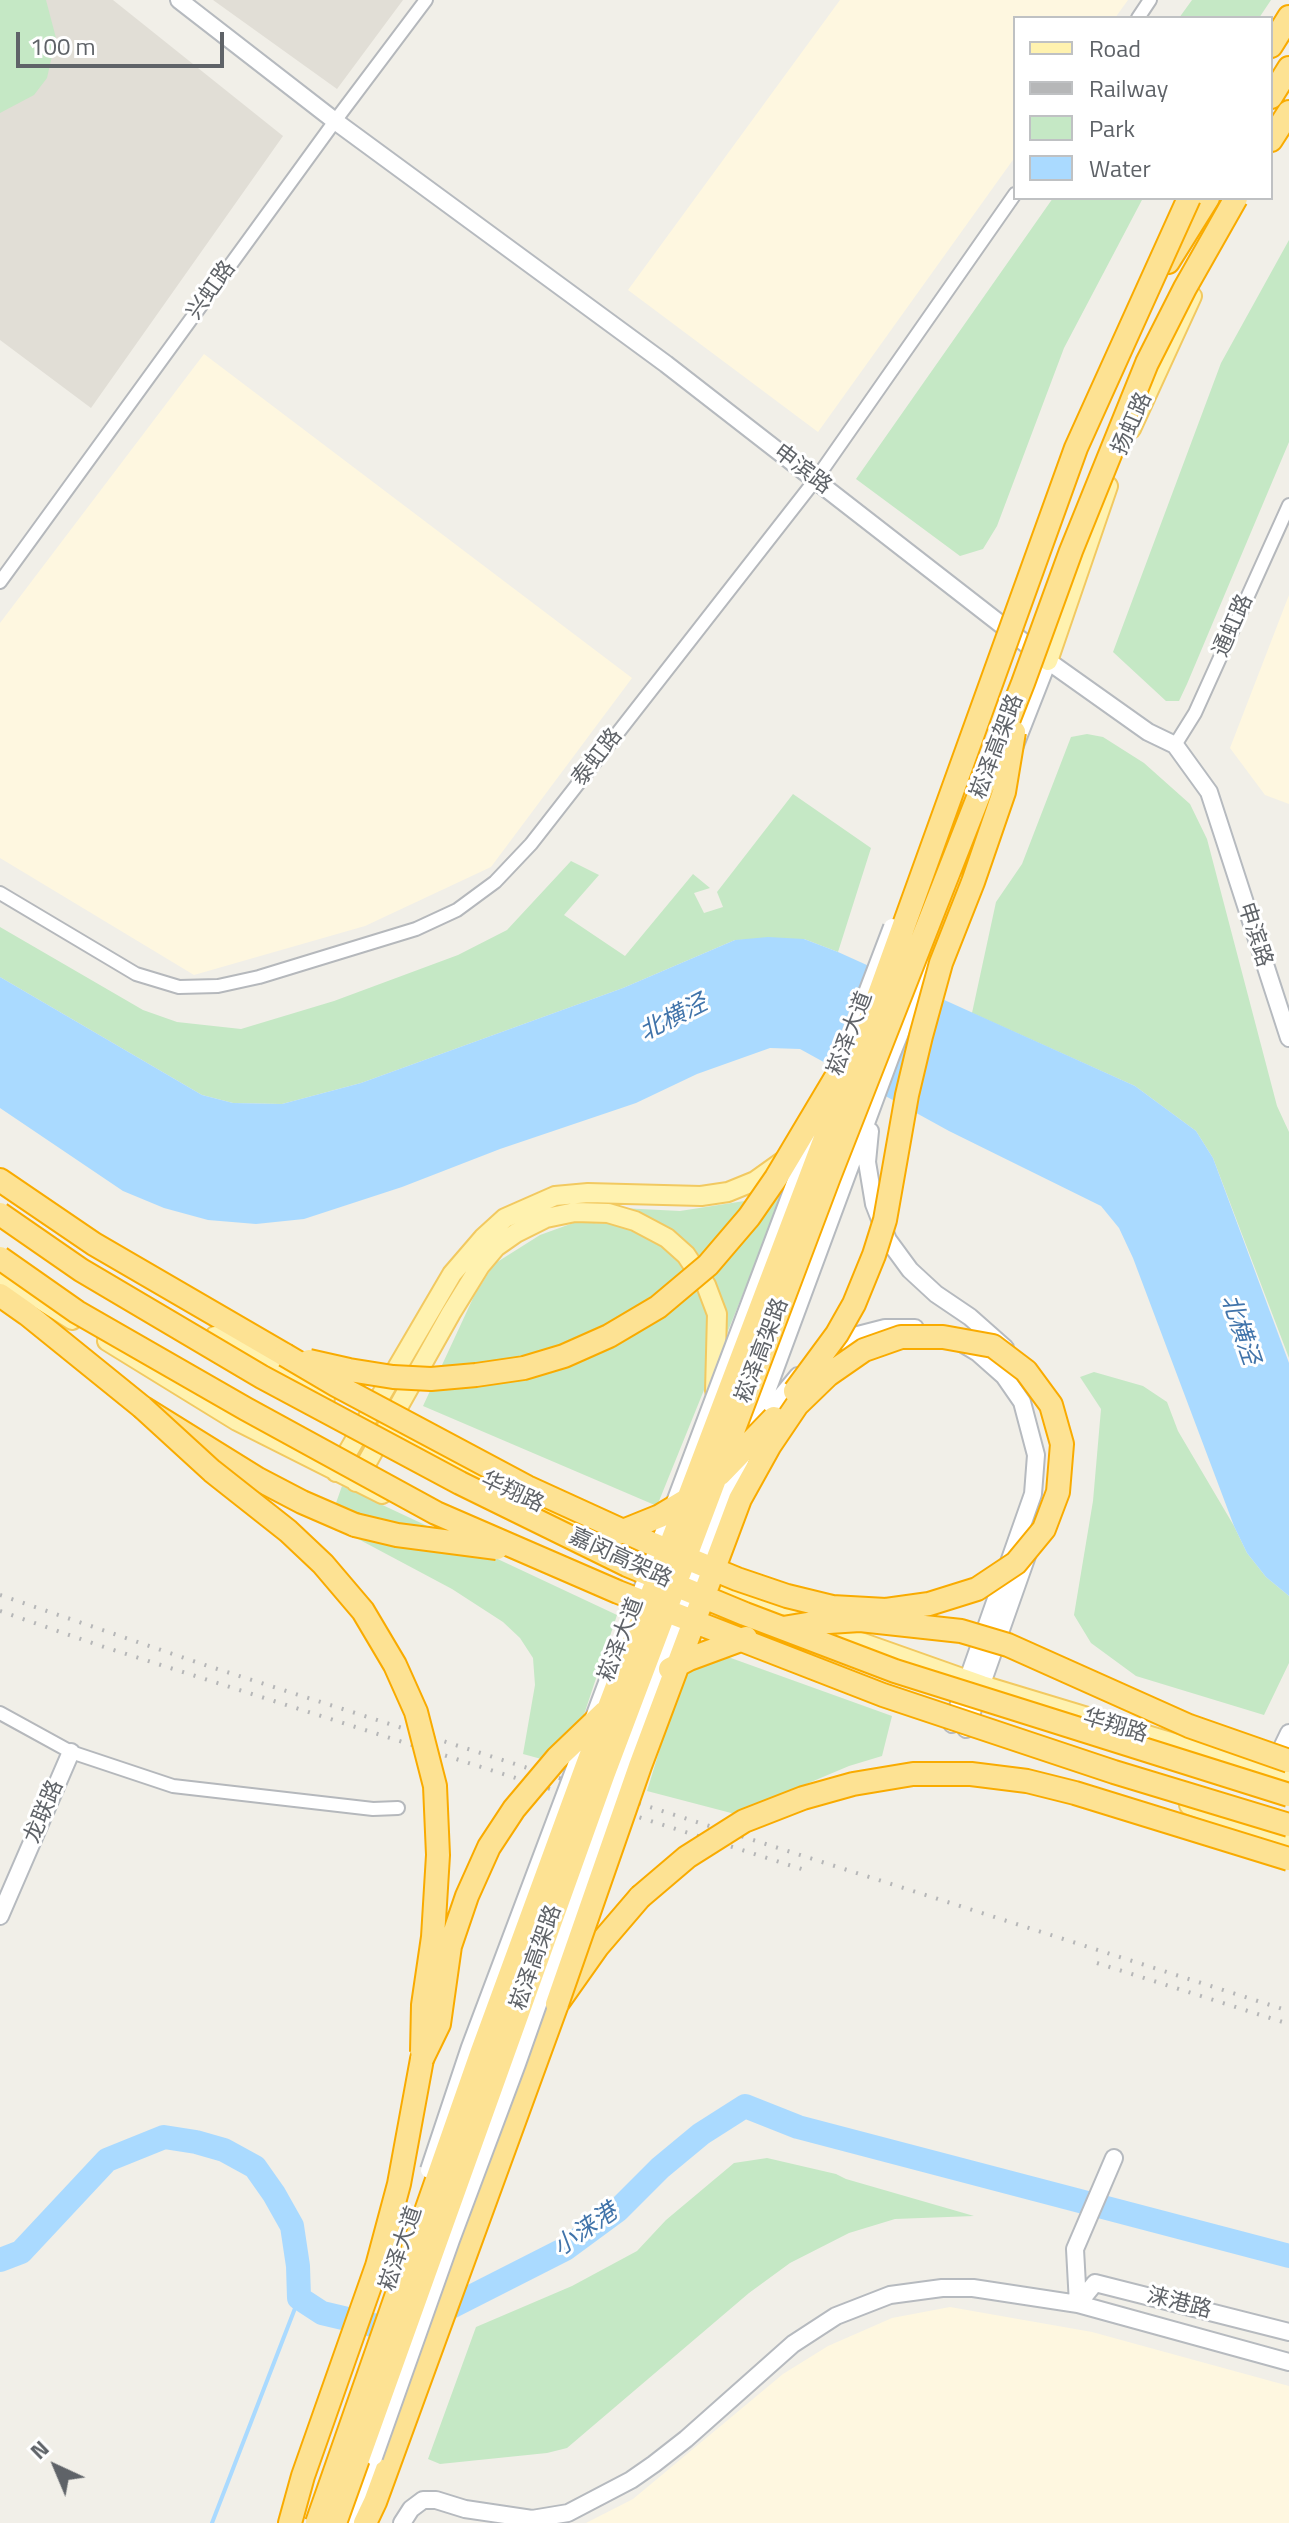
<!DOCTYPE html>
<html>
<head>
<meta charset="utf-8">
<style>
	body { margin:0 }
	#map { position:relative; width:1289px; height:2523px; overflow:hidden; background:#f1efe8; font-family:"Titillium Web",sans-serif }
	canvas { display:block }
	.legend { position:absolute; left:1013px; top:16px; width:260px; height:184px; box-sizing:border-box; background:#fff; border:2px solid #bfc1c3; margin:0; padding:10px 14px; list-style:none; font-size:24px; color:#5f6368 }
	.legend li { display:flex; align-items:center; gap:16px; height:40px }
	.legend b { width:40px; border:2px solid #bfc1c3 }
	.north { position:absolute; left:16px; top:2427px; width:80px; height:80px; -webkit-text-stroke:6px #fff; paint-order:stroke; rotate:316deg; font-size:22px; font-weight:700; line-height:32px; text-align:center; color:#5f6368 }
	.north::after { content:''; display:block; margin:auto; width:28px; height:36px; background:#5f6368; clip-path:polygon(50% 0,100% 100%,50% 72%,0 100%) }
	.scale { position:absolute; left:16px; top:32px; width:208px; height:36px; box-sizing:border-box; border:4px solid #5f6368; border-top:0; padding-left:10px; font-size:24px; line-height:28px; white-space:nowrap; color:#5f6368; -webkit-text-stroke:6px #fff; paint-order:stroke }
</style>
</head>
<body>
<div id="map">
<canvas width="1289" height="2523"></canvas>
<ul class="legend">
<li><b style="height:10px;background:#fff2af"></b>Road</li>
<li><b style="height:10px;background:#b6b7b8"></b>Railway</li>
<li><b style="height:22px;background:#c5e8c5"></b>Park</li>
<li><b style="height:22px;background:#aadaff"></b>Water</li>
</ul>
<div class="north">N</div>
<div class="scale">100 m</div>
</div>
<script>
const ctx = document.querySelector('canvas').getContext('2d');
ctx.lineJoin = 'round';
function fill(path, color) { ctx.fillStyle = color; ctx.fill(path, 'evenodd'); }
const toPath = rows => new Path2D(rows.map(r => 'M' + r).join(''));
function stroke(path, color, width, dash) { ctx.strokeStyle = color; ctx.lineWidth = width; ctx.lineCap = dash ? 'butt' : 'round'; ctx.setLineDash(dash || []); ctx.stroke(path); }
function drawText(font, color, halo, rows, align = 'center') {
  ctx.font = font + ' "Titillium Web","Noto Sans SC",sans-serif'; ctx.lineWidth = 6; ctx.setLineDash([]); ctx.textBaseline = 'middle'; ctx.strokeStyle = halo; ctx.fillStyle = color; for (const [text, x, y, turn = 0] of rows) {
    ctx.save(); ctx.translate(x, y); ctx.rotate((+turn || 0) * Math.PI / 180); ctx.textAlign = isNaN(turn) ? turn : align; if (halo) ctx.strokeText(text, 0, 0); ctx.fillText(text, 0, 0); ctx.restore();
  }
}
fill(toPath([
	[840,0,1128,0,1115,18,1015,18,1015,157,818,432,628,290],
	[204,354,632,678,491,867,365,926,194,975,0,858,0,623],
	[1289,595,1289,804,1265,795,1230,748],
	[950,2307,1092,2332,1289,2386,1289,2523,586,2523,633,2499,783,2374,828,2346,892,2318]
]), '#fef7e0');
fill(toPath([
	[0,0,113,0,283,136,91,408,0,340],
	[213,0,403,0,337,89]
]), '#e1ded6');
fill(toPath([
	[0,0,46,0,56,38,47,78,34,95,0,113],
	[1192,0,1271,0,1259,18,1179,18],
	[1053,198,1143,198,1064,348,997,526,983,549,960,556,856,479],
	[1289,240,1289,442,1187,684,1179,701,1166,701,1113,652,1221,363],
	[1087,734,1103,737,1144,763,1190,804,1207,839,1277,1106,1289,1132,1289,1358,1213,1158,1196,1131,1135,1086,972,1013,996,902,1022,864,1071,737],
	[793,794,871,848,838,952,804,939,735,940,623,988,361,1083,282,1104,233,1103,202,1095,0,977,0,927,143,1010,177,1022,241,1029,334,1001,458,955,507,930,571,861,599,875,564,915,625,956,693,874,710,888,694,893,704,913,723,907,717,892],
	[783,1195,657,1506,423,1406,474,1296,494,1264,540,1235,576,1222,612,1224,621,1208,680,1211],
	[1094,1372,1143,1386,1167,1402,1178,1431,1234,1526,1247,1553,1266,1577,1289,1596,1289,1663,1264,1715,1136,1676,1091,1643,1074,1615,1093,1501,1101,1409,1080,1377],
	[342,1486,617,1615,567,1766,523,1754,535,1685,533,1658,520,1638,503,1622,452,1589,345,1532,336,1503],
	[692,1644,892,1716,882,1756,849,1766,735,1814,647,1791],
	[767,2158,836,2174,846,2179,974,2216,895,2219,849,2233,790,2263,749,2293,567,2448,547,2453,440,2464,428,2459,476,2327,572,2286,637,2251,666,2220,734,2163]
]), '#c5e8c5');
fill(toPath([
	[768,937,804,939,838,952,1135,1086,1196,1131,1213,1158,1289,1363,1289,1596,1266,1577,1247,1553,1234,1526,1133,1258,1119,1228,1101,1206,949,1131,800,1049,770,1048,697,1074,636,1103,500,1149,402,1187,304,1219,256,1224,208,1220,164,1208,123,1191,0,1108,0,977,202,1095,233,1103,282,1104,361,1083,623,988,735,940]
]), '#aadaff');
stroke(toPath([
	[212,2523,299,2298]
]), '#aadaff', 4);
stroke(toPath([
	[0,2260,21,2252,107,2160,164,2137,196,2142,224,2150,255,2167,274,2194,292,2226,298,2266,299,2298,322,2313,394,2330,439,2313,565,2249,618,2210,660,2168,701,2134,745,2106,798,2127,1289,2256]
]), '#aadaff', 24);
const street = toPath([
	[1138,18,1150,0],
	[0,582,335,121,426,0],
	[1175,745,1195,713,1289,505],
	[0,893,136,974,179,987,218,986,259,977,416,929,457,910,495,882,531,844,816,479,1015,194],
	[0,1713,71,1752,173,1786,373,1809,398,1808]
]);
const secondary = toPath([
	[179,0,335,121,666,364,1048,661,1148,732,1175,745,1209,792,1289,1038],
	[1015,745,1048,661],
	[870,1131,867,1162,874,1204,888,1240,910,1270,936,1294,970,1317,1005,1348],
	[827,1350,854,1336,885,1328,915,1328],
	[759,1423,798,1376],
	[751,1434,892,1053,977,841],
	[952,1724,1033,1494,1036,1455,1022,1402,1004,1376,978,1353,963,1344],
	[966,1729,1028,1553],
	[1274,1764,1289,1733],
	[0,1916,71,1752],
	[1078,2304,1095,2283,1289,2332],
	[1078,2304,1075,2249,1114,2158],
	[349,2523,374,2457],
	[402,2523,411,2509,423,2500,436,2500,465,2509,532,2519,568,2513,631,2480,654,2464,686,2439,793,2344,836,2316,890,2295,942,2288,973,2288,1078,2304,1289,2362]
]);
const primary = toPath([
	[1131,429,1192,296],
	[1048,661,1108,486],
	[0,1274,72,1320],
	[215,1336,325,1398],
	[107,1341,237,1421,382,1494],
	[393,1435,490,1484,667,1563],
	[336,1472,452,1274,483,1238,505,1218,555,1196,588,1193,701,1196,728,1192,755,1181,783,1161],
	[356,1482,451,1313,480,1266,496,1247,516,1233,546,1218,575,1212,608,1213,635,1221,667,1238,686,1255,706,1285,717,1314,715,1391],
	[698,1577,773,1611,982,1685,1289,1778],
	[1189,1805,1289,1840]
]);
const highway = toPath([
	[1271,46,1289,17],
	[1271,97,1289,68],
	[1271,140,1289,112],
	[1168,262,1208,198],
	[0,1180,94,1244,285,1355],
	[0,1295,27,1314,142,1407,258,1479,302,1502,355,1525],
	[290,2523,303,2476,377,2266,399,2184,422,2059],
	[365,2523,375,2502,557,2004,598,1946,640,1897]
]);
stroke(street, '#b5b8bc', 16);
stroke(secondary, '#b6babf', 20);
stroke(primary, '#f2c960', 22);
stroke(highway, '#f9ab00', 26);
stroke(street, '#fff', 12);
stroke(secondary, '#fff', 16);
stroke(primary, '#fff2af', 18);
stroke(highway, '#fde293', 22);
stroke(toPath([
	[0,1595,208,1666,1289,2011],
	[0,1611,98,1645,811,1872],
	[1097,1963,1289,2024]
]), '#b6b7b8', 4, [2, 10]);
const secondaryBridge = toPath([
	[833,1082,892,927],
	[429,2170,470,2047,819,1119],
	[374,2457,451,2240,517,2064,617,1780,742,1456]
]);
const highwayBridge = toPath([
	[0,1214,81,1270,262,1377,460,1483,627,1565,745,1614,895,1671,1289,1795],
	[0,1258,77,1312,246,1409,436,1513,618,1592,883,1695,1114,1772,1289,1825],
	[285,1355,336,1385,527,1487,643,1540,737,1579,787,1596,832,1607,886,1610,929,1604,977,1589,1016,1563,1044,1529,1058,1492,1062,1444,1051,1405,1026,1371,993,1346,943,1337,901,1337,864,1350,828,1375,797,1405,770,1445,740,1499,640,1766,557,2004],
	[309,1361,349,1370,393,1377,431,1379,476,1375,524,1368,564,1356,609,1336,658,1307,708,1265,749,1217,776,1178,838,1074],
	[795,1391,837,1334,854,1304,874,1255,885,1220,907,1095,921,1036,941,963,973,882,1004,792,1014,732],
	[142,1407,212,1471,288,1531,323,1564,363,1611,395,1665,416,1712,435,1786,438,1855,433,1937,423,2005,422,2052],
	[720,1474,774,1418],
	[355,1525,397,1535,497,1548],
	[613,1535,660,1516,690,1498],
	[783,1628,813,1623,860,1620,961,1631,1008,1645,1189,1726,1289,1761],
	[670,1669,689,1659,746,1638],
	[640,1897,687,1857,744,1821,803,1798,853,1784,913,1774,971,1774,1027,1781,1075,1793,1289,1859],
	[422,2059,439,2024,450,1946,467,1896,489,1847,514,1809,557,1758,605,1712],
	[317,2523,481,2054,587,1765,868,1025,1076,448,1189,198],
	[335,2523,604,1773,829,1177,1023,683,1071,551,1147,363,1185,288,1236,198]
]);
stroke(secondaryBridge, '#b6babf', 20, []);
stroke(highwayBridge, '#f9ab00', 26, []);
stroke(secondaryBridge, '#fff', 16);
stroke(highwayBridge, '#fde293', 22);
drawText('22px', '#5f6368', '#fff', [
	["兴虹路",212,291,-54],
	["扬虹路",1133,424,-66],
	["申滨路",802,470,37],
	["通虹路",1234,626,-66],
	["崧泽高架路",998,747,-69],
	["泰虹路",598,758,-52],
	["申滨路",1254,935,72],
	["崧泽大道",851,1034,-69],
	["崧泽高架路",763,1351,-69],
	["华翔路",512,1493,25],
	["嘉闵高架路",620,1559,25],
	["崧泽大道",622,1640,-69],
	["华翔路",1115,1727,17],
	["龙联路",45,1812,-67],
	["崧泽高架路",537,1958,-70],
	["崧泽大道",402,2249,-71],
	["涞港路",1179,2304,14]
]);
drawText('italic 24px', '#4174aa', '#fff', [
	["北横泾",674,1019,-27],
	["北横泾",1239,1330,71],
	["小涞港",586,2231,-35]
]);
</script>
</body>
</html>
